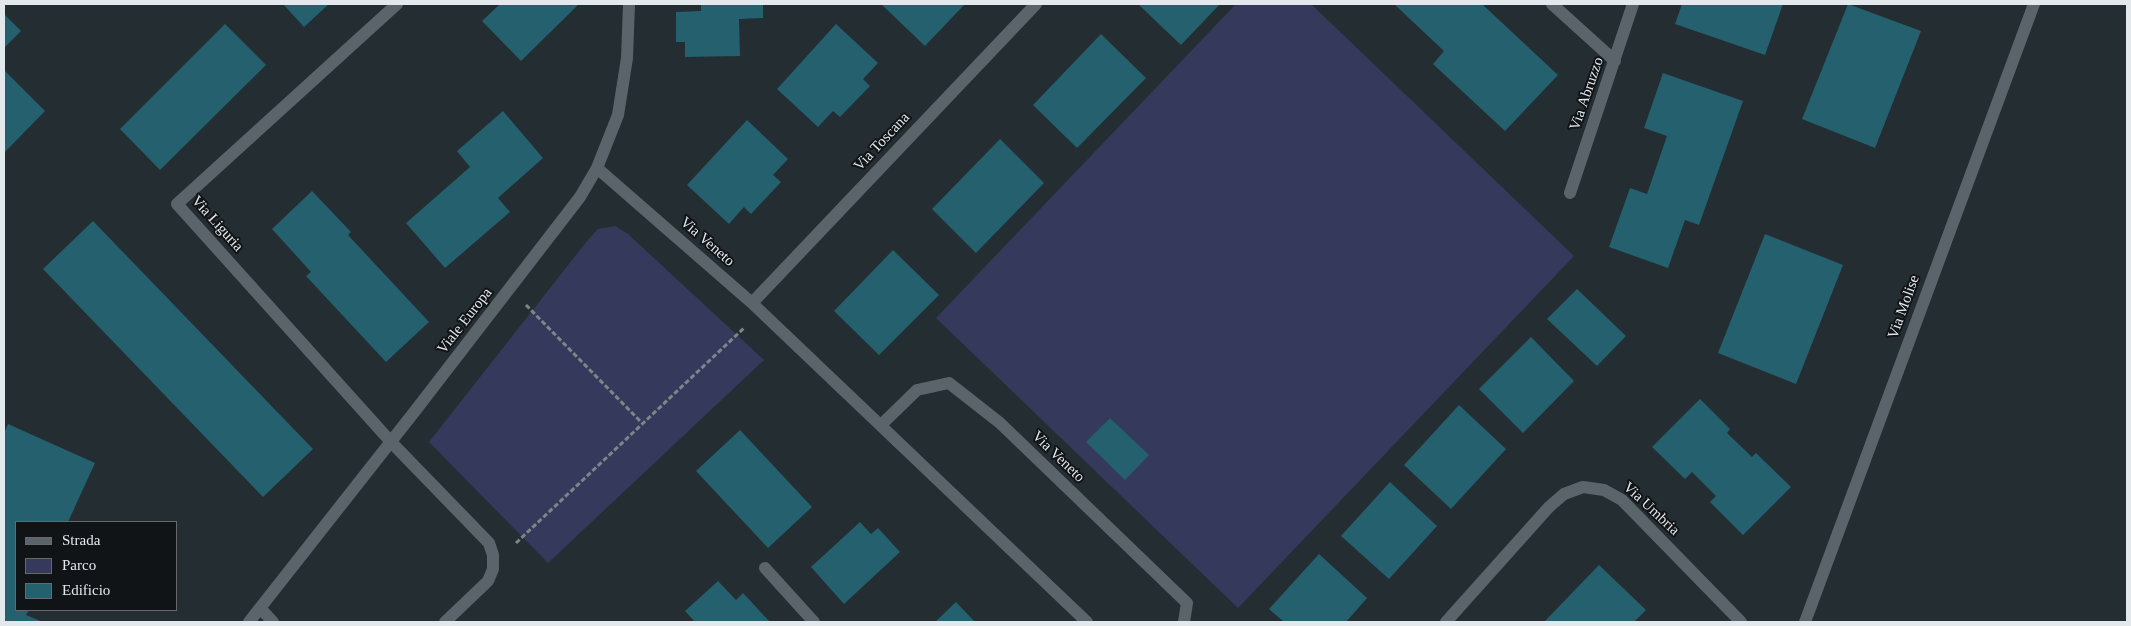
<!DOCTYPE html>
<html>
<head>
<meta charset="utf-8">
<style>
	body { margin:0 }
	#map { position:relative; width:2131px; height:626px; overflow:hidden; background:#242d32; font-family:Georgia,serif }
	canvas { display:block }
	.frame { position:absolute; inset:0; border:5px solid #e3e8ec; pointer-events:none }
	.legend { position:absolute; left:15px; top:521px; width:162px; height:90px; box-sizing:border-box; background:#111417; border:1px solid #65696c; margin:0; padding:6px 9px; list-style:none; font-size:15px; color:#e3e8ec }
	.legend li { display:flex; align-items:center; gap:10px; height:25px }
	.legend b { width:25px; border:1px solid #65696c }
</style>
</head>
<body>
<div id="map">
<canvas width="2131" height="626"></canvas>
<div class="frame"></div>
<ul class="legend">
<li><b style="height:6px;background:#5b646a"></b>Strada</li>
<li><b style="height:14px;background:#353a5c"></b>Parco</li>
<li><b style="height:14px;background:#24606e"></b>Edificio</li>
</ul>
</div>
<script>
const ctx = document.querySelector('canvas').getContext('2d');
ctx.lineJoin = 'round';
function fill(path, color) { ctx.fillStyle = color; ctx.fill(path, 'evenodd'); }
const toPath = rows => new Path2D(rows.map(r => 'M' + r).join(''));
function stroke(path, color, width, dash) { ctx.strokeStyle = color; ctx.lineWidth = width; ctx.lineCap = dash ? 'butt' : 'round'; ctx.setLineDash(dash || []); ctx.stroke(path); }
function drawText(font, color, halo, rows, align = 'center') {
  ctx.font = font + ' Georgia,serif'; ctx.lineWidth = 4; ctx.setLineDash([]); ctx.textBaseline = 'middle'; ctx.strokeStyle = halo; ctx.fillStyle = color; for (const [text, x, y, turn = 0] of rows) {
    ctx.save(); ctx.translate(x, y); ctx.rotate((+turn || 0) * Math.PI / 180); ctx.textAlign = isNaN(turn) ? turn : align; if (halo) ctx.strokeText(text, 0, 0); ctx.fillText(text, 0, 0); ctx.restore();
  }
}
fill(toPath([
	[1236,4,1311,4,1574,256,1238,608,936,318],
	[1110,418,1148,455,1087,442],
	[615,226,628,234,764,360,548,563,429,442,587,241,598,229]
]), '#353a5c');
fill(toPath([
	[283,4,329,4,304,27],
	[500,4,579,4,521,61,482,21],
	[701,4,763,4,763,18,739,19,740,56,685,57,685,42,676,42,676,12,701,11],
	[881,4,965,4,925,46],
	[1138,4,1220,4,1181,45],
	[1394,4,1482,4,1558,75,1505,131,1433,64,1444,51],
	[1682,4,1783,4,1765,55,1675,24],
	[1848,4,1921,31,1875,148,1802,119],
	[4,14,21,31,4,48],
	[225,24,266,65,160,170,120,129],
	[836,24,878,63,863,79,870,86,840,117,833,111,818,127,777,89],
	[1101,34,1146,78,1077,148,1033,105],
	[4,70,45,111,4,153],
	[1663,73,1743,101,1699,225,1685,220,1668,268,1609,247,1630,188,1647,194,1667,136,1644,128],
	[503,111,543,158,498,198,510,212,445,268,406,223,470,167,457,151],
	[747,120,788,159,773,175,781,182,751,214,744,207,729,224,687,185],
	[1000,139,1044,183,976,253,932,209],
	[312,191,351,232,348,235,429,322,386,362,306,276,311,272,272,229],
	[93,221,313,449,263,497,43,269],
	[1765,234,1843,265,1796,384,1718,353],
	[893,250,939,295,879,355,834,311],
	[1577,289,1626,336,1597,366,1547,319],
	[1531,337,1574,381,1523,433,1479,389],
	[1700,399,1730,429,1727,433,1752,457,1756,453,1791,487,1743,535,1710,502,1716,496,1692,472,1685,479,1652,447],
	[1459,405,1506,449,1451,509,1404,465],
	[1110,418,1149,455,1125,480,1086,442],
	[8,424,95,463,68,522,16,522,16,610,29,610,26,615,43,622,4,622,4,433],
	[740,430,812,507,768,548,696,471],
	[1390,482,1437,526,1389,579,1341,536],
	[860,522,871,534,878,528,900,552,844,604,811,567],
	[1319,554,1367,598,1346,622,1284,622,1269,609],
	[1599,565,1646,610,1634,622,1544,622],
	[718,581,736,600,743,593,770,622,695,622,685,611],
	[956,602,975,622,935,622]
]), '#24606e');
stroke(toPath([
	[526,305,643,424],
	[516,543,744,328]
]), '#7e8589', 3, [5, 2.5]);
stroke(toPath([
	[881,425,917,390,949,383,1000,423,1187,603,1184,622],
	[391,442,489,543,493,555,493,569,488,581,445,622]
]), '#5b646a', 12);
stroke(toPath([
	[1552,4,1615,61],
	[597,168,752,303,1087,622],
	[1570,193,1633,4],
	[752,303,1036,4],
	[391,442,177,204,397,4],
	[765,568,814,622],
	[261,609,273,622],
	[249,622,415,411,580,197,597,168,618,115,627,58,629,4],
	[1446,622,1549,507,1564,494,1583,487,1604,490,1622,500,1741,622],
	[1805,622,2034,4]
]), '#5b646a', 12);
drawText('15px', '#e3e8ec', '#111417', [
	["Via Abruzzo",1587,94,-71],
	["Via Toscana",882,142,-47],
	["Via Liguria",217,224,48],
	["Via Veneto",707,242,41],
	["Via Molise",1904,307,-70],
	["Viale Europa",465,321,-52],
	["Via Veneto",1058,457,44],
	["Via Umbria",1651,509,43]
]);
</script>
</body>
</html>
